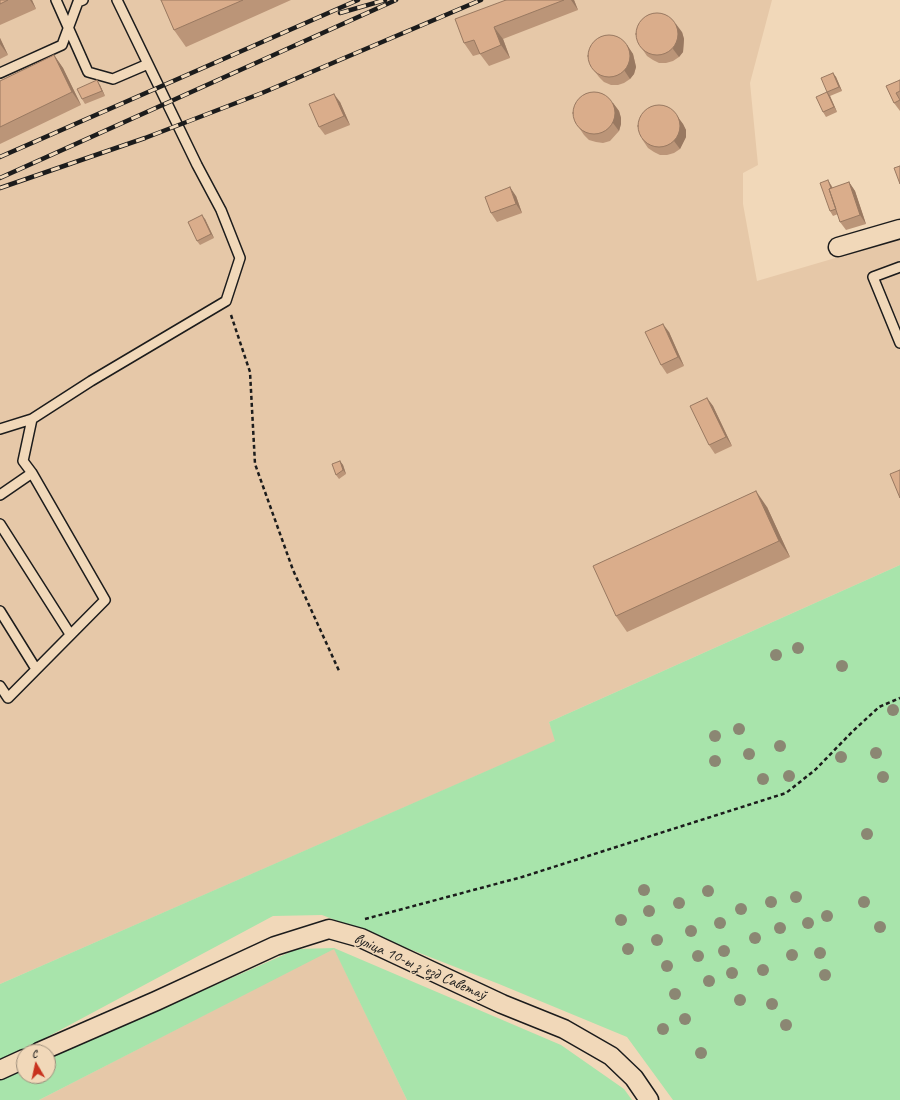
<!DOCTYPE html>
<html>
<head>
<meta charset="utf-8">
<style>
	body { margin:0 }
	#map { position:relative; width:900px; height:1100px; overflow:hidden; background:#f1d8b9; font-family:Caveat,sans-serif }
	canvas { display:block }
	.north { position:absolute; left:16px; top:1044px; width:40px; height:40px; box-sizing:border-box; background:#f1d8b9; border:1px solid #9c8d7a; border-radius:50%; rotate:351deg; font-size:11px; font-weight:700; line-height:16px; text-align:center; color:#1c1c1c }
	.north::after { content:''; display:block; margin:auto; width:14px; height:18px; background:#c8321e; clip-path:polygon(50% 0,100% 100%,50% 72%,0 100%) }
</style>
</head>
<body>
<div id="map">
<canvas width="900" height="1100"></canvas>
<div class="north">С</div>
</div>
<script>
const ctx = document.querySelector('canvas').getContext('2d');
ctx.lineJoin = 'round';
function fill(path, color) { ctx.fillStyle = color; ctx.fill(path, 'evenodd'); }
const toPath = rows => new Path2D(rows.map(r => 'M' + r).join(''));
function stroke(path, color, width, dash) { ctx.strokeStyle = color; ctx.lineWidth = width; ctx.lineCap = dash ? 'butt' : 'round'; ctx.setLineDash(dash || []); ctx.stroke(path); }
function drawText(font, color, halo, rows, align = 'center') {
  ctx.font = font + ' Caveat,sans-serif'; ctx.lineWidth = 3; ctx.setLineDash([]); ctx.textBaseline = 'middle'; ctx.strokeStyle = halo; ctx.fillStyle = color; for (const [text, x, y, turn = 0] of rows) {
    ctx.save(); ctx.translate(x, y); ctx.rotate((+turn || 0) * Math.PI / 180); ctx.textAlign = isNaN(turn) ? turn : align; if (halo) ctx.strokeText(text, 0, 0); ctx.fillText(text, 0, 0); ctx.restore();
  }
}
fill(toPath([
	[0,0,772,0,750,83,758,165,743,173,743,204,757,281,900,239,900,565,549,722,556,741,0,984],
	[334,948,407,1100,39,1100]
]), '#e6c8a8');
fill(toPath([
	[900,565,900,1100,673,1100,627,1037,499,984,322,915,273,916,21,1051,0,1060,0,984,555,741,549,722],
	[334,949,39,1100,0,1100,0,1080,24,1069,24,1076,48,1076,48,1059,297,949,334,948,561,1045,624,1089,632,1100,407,1100]
]), '#a8e4ab');
const service = toPath([
	[56,0,88,72,113,79,148,64],
	[0,73,62,45,78,2,83,0],
	[900,267,873,277,900,343],
	[0,429,32,419],
	[32,473,23,461,32,419,91,381,226,301,240,258,221,210,197,165,117,0],
	[0,495,32,473,105,600,8,698,0,686],
	[0,524,70,634],
	[0,611,36,669]
]);
const minor = toPath([
	[838,247,900,229],
	[39,1052,156,1001,275,946,329,929,361,938,502,1004,564,1029,611,1056,634,1078,649,1100],
	[0,1070,24,1059]
]);
stroke(service, '#1c1c1c', 12);
stroke(minor, '#1c1c1c', 21);
stroke(toPath([
	[231,315,250,372,255,464,293,570,340,673],
	[365,919,522,877,786,793,815,770,853,731,879,707,900,698]
]), '#1c1c1c', 2.5, [4, 3]);
stroke(service, '#f1d8b9', 9);
stroke(minor, '#f1d8b9', 18);
const rail = toPath([
	[340,13,385,0],
	[0,157,358,0],
	[0,178,396,0],
	[0,188,145,138,262,93,481,0]
]);
stroke(rail, '#1c1c1c', 4.5);
stroke(rail, '#f1d8b9', 3, [9]);
ctx.fillStyle = '#8b8773';
for (const [x, y] of [
	[798,648],
	[776,655],
	[842,666],
	[893,710],
	[739,729],
	[715,736],
	[780,746],
	[876,753],
	[749,754],
	[841,757],
	[715,761],
	[789,776],
	[883,777],
	[763,779],
	[867,834],
	[644,890],
	[708,891],
	[796,897],
	[771,902],
	[864,902],
	[679,903],
	[741,909],
	[649,911],
	[827,916],
	[621,920],
	[720,923],
	[808,923],
	[880,927],
	[780,928],
	[691,931],
	[755,938],
	[657,940],
	[628,949],
	[724,951],
	[820,953],
	[792,955],
	[698,956],
	[667,966],
	[763,970],
	[732,973],
	[825,975],
	[709,981],
	[675,994],
	[740,1000],
	[772,1004],
	[685,1019],
	[786,1025],
	[663,1029],
	[701,1053]
]) { ctx.beginPath(); ctx.arc(x, y, 6, 0, 2 * Math.PI); ctx.fill(); }
fill(toPath([
	[0,0,32,0,36,9,0,25],
	[161,0,291,0,186,47,174,30],
	[506,0,574,0,578,10,503,39,510,58,489,66,480,54,473,56,464,43],
	[682,32,684,39,683,52,679,57,673,61,666,63,659,63,653,60,647,56,641,47],
	[0,38,8,55,0,59],
	[627,45,633,54,636,67,634,74,630,79,624,83,618,85,611,85,604,82,599,77,593,69],
	[54,55,63,68,81,105,0,144,0,81],
	[833,73,836,77,842,91,830,96,837,112,826,117,823,112,827,92],
	[900,80,900,111,894,103,886,86],
	[100,85,105,96,85,104,82,99],
	[340,102,350,125,325,135,319,127],
	[613,103,619,111,621,118,621,124,619,131,610,141,603,143,596,142,589,140,584,135,578,126],
	[677,116,683,124,686,130,686,137,680,149,674,153,667,155,660,155,654,152,648,148,642,139],
	[849,182,855,191,866,224,846,230,840,222,838,214,833,216,830,211,831,185,833,188],
	[516,196,522,213,497,222,491,213],
	[205,219,214,238,200,245,197,241],
	[669,332,684,366,667,374,661,365],
	[707,398,713,406,732,446,715,454,709,445],
	[340,461,343,465,346,474,339,479,336,475],
	[767,507,790,557,627,632,616,616]
]), '#bb9578');
fill(toPath([
	[30,0,32,0,36,9],
	[571,0,574,0,578,10],
	[676,24,682,32,684,39,683,52,679,57,673,49],
	[494,27,503,39,510,58,501,45],
	[0,38,8,55,0,44],
	[627,45,633,54,636,67,634,74,630,79,624,70],
	[54,55,63,68,81,105,72,92],
	[833,73,836,77,842,91,839,87],
	[97,80,100,85,105,96,102,91],
	[827,92,830,96,837,112,834,107],
	[334,94,340,102,350,125,344,116],
	[613,103,619,111,621,118,621,124,619,131,613,123],
	[677,116,683,124,686,130,686,137,680,149,674,141],
	[828,180,831,185,840,213,837,209],
	[849,182,855,191,866,224,860,215],
	[510,187,516,196,522,213,516,204],
	[202,215,205,219,214,238,211,234],
	[663,324,669,332,684,366,678,357],
	[707,398,713,406,732,446,726,437],
	[340,461,343,465,346,474,343,470],
	[756,491,767,507,790,557,779,541]
]), '#997961');
const building = toPath([
	[0,0,8,0,0,4,0,0],
	[161,0,243,0,174,30,161,0],
	[506,0,564,0,494,27,501,45,480,54,474,40,464,43,455,19,506,0],
	'636 34a21 21 0 1 1 42 0a21 21 0 1 1-42 0Z',
	'588 56a21 21 0 1 1 42 0a21 21 0 1 1-42 0Z',
	[54,55,72,92,0,127,0,81,54,55],
	[833,73,839,87,827,92,834,107,823,112,816,97,827,92,821,78,833,73],
	[97,80,102,91,82,99,77,89,97,80],
	[900,80,900,91,896,93,900,100,894,103,886,86,900,80],
	'573 113a21 21 0 1 1 42 0a21 21 0 1 1-42 0Z',
	[334,94,344,116,319,127,309,104,334,94],
	'638 126a21 21 0 1 1 42 0a21 21 0 1 1-42 0Z',
	[900,166,900,184,894,168,900,166],
	[828,180,831,188,829,189,836,209,830,211,820,183,828,180],
	[849,182,860,215,840,222,829,189,849,182],
	[510,187,516,204,491,213,485,197,510,187],
	[202,215,211,234,197,241,188,222,202,215],
	[663,324,678,357,661,365,645,332,663,324],
	[707,398,726,437,709,445,690,406,707,398],
	[340,461,343,470,336,475,332,464,340,461],
	[900,470,900,498,890,474,900,470],
	[756,491,779,541,616,616,593,566,756,491]
]);
fill(building, '#daad8b');
stroke(building, '#997961', 1);
drawText('16px', '#1c1c1c', '#f1d8b9', [
	["вуліца 10-ы зʼезд Саветаў",420,967,24]
]);
</script>
</body>
</html>
